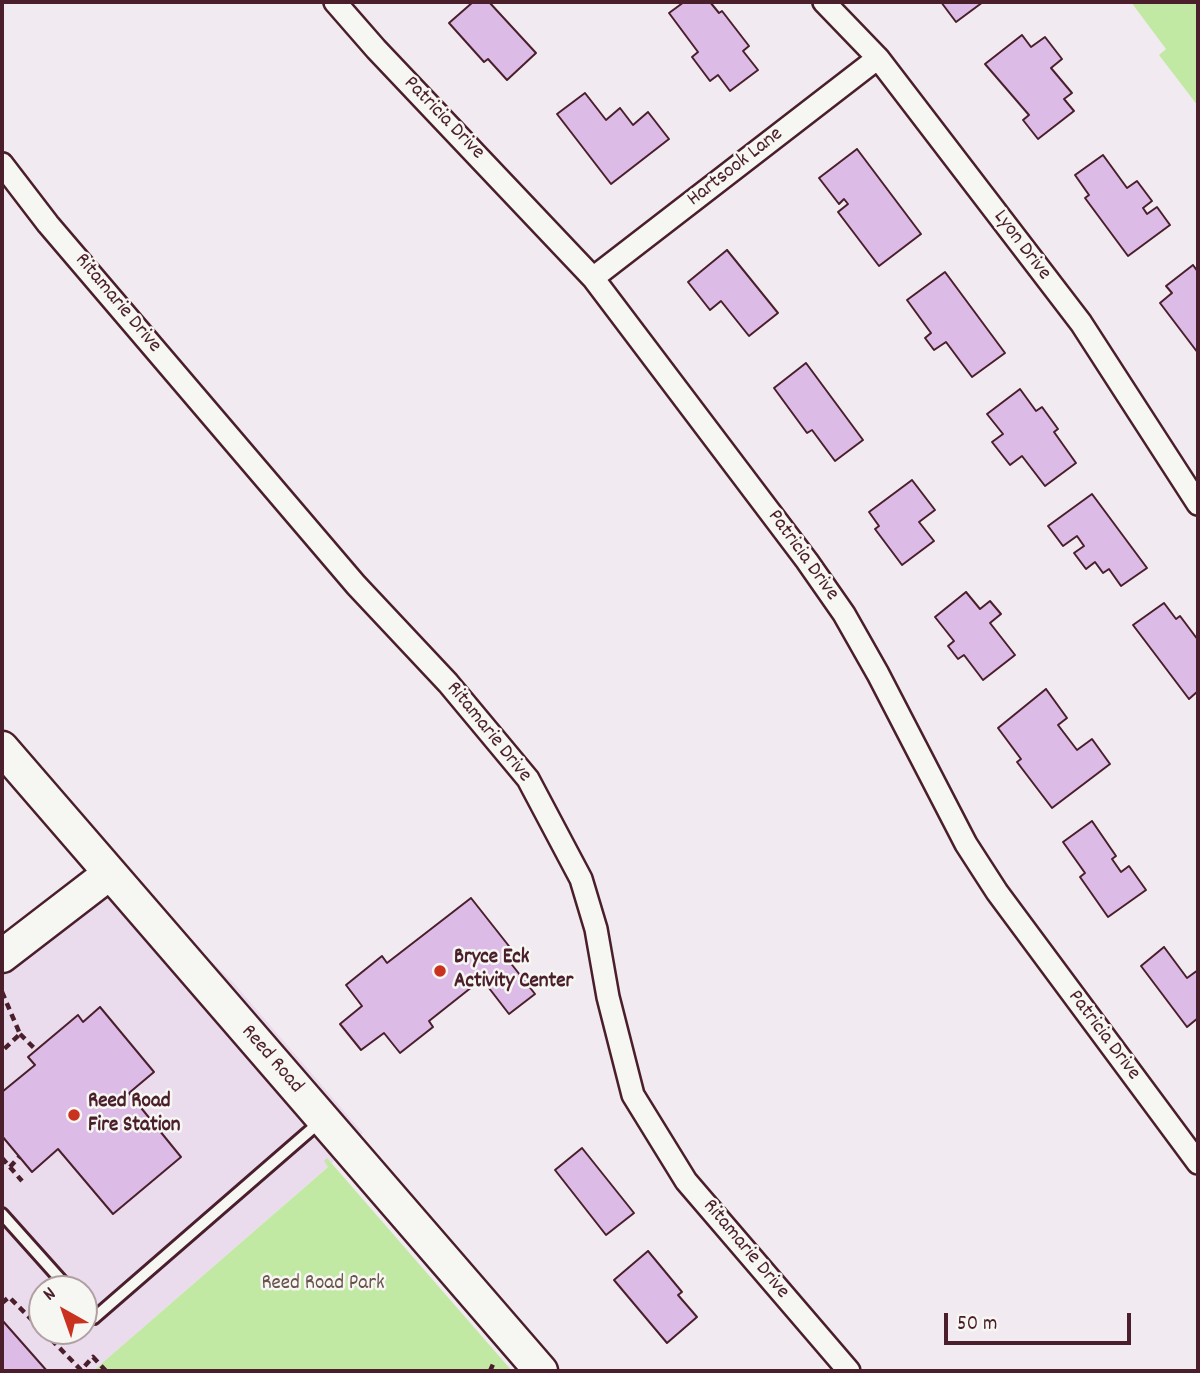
<!DOCTYPE html>
<html>
<head>
<meta charset="utf-8">
<style>
	body { margin:0 }
	#map { position:relative; width:1200px; height:1373px; overflow:hidden; background:#f1eaf0; font-family:Dekko,sans-serif }
	canvas { display:block }
	.frame { position:absolute; inset:0; border:4px solid #4a1f2b; pointer-events:none }
	.north { position:absolute; left:28px; top:1275px; width:70px; height:70px; box-sizing:border-box; background:#f6f6f2; border:2px solid #b1a0a2; border-radius:50%; rotate:320deg; font-size:19px; font-weight:700; line-height:28px; text-align:center; color:#4a1f2b }
	.north::after { content:''; display:block; margin:auto; width:24px; height:32px; background:#c8321e; clip-path:polygon(50% 0,100% 100%,50% 72%,0 100%) }
	.scale { position:absolute; left:944px; top:1313px; width:187px; height:32px; box-sizing:border-box; border:4px solid #4a1f2b; border-top:0; padding-left:9px; font-size:21px; line-height:24px; white-space:nowrap; color:#4a1f2b; -webkit-text-stroke:5px #f6f6f2; paint-order:stroke }
</style>
</head>
<body>
<div id="map">
<canvas width="1200" height="1373"></canvas>
<div class="frame"></div>
<div class="north">N</div>
<div class="scale">50 m</div>
</div>
<script>
const ctx = document.querySelector('canvas').getContext('2d');
ctx.lineJoin = 'round';
function fill(path, color) { ctx.fillStyle = color; ctx.fill(path, 'evenodd'); }
const toPath = rows => new Path2D(rows.map(r => 'M' + r).join(''));
function stroke(path, color, width, dash) { ctx.strokeStyle = color; ctx.lineWidth = width; ctx.lineCap = dash ? 'butt' : 'round'; ctx.setLineDash(dash || []); ctx.stroke(path); }
function drawText(font, color, halo, rows, align = 'center') {
  ctx.font = font + ' Dekko,sans-serif'; ctx.lineWidth = 5; ctx.setLineDash([]); ctx.textBaseline = 'middle'; ctx.strokeStyle = halo; ctx.fillStyle = color; for (const [text, x, y, turn = 0] of rows) {
    ctx.save(); ctx.translate(x, y); ctx.rotate((+turn || 0) * Math.PI / 180); ctx.textAlign = isNaN(turn) ? turn : align; if (halo) ctx.strokeText(text, 0, 0); ctx.fillText(text, 0, 0); ctx.restore();
  }
}
fill(toPath([
	[109,865,231,980,363,1133,331,1164,93,1371,2,1371,2,949],
	[42,1289,84,1289,84,1331,42,1331]
]), '#ebdced');
fill(toPath([
	[1131,2,1198,2,1198,106,1159,55,1166,49],
	[327,1158,512,1371,93,1371,328,1167,324,1161]
]), '#c2e9a4');
const building = toPath([
	[473,2,489,2,536,53,507,80,488,59,484,62,449,23,473,2],
	[684,2,710,2,719,13,722,11,749,46,743,51,758,70,730,91,718,75,710,81,692,57,698,52,669,13,684,2],
	[941,2,983,2,956,22,941,2],
	[1022,35,1031,47,1045,37,1062,59,1051,68,1072,93,1064,99,1074,111,1038,139,1023,120,1029,115,985,64,1022,35],
	[585,93,606,120,620,108,633,125,648,112,669,139,611,184,557,114,585,93],
	[857,149,921,234,879,266,838,212,848,204,844,199,839,204,819,178,857,149],
	[1103,155,1127,188,1137,181,1152,201,1143,208,1147,214,1157,207,1170,225,1128,256,1085,198,1089,195,1075,175,1103,155],
	[727,250,778,313,749,336,721,301,710,310,688,282,727,250],
	[1193,265,1198,272,1198,353,1160,303,1172,293,1166,286,1193,265],
	[945,272,1005,353,972,377,946,342,934,350,925,338,931,333,907,300,945,272],
	[806,363,863,440,835,461,812,430,807,433,774,388,806,363],
	[1020,389,1036,411,1042,407,1058,429,1054,432,1076,463,1045,486,1022,456,1010,465,992,442,1003,434,987,414,1020,389],
	[912,480,935,510,919,522,934,541,902,565,875,529,879,526,869,512,912,480],
	[1092,494,1147,568,1121,586,1109,569,1103,573,1095,562,1086,569,1074,553,1084,546,1077,536,1063,546,1048,526,1092,494],
	[966,592,980,609,990,601,1001,614,990,623,1015,655,983,680,964,655,958,659,948,646,954,641,935,617,966,592],
	[1164,603,1176,619,1180,616,1198,640,1198,691,1189,699,1133,625,1164,603],
	[1046,689,1067,718,1058,725,1077,750,1092,739,1110,764,1052,808,1017,762,1021,759,998,728,1046,689],
	[1092,821,1116,856,1112,859,1121,872,1129,866,1146,890,1108,917,1080,877,1085,873,1063,842,1092,821],
	[471,898,516,955,509,961,535,994,509,1014,482,979,429,1021,433,1027,400,1053,384,1033,361,1050,340,1024,362,1006,346,985,382,956,387,963,471,898],
	[1164,947,1187,978,1198,970,1198,1018,1187,1027,1141,966,1164,947],
	[100,1007,154,1072,129,1093,181,1157,113,1214,58,1149,32,1172,2,1136,2,1092,35,1065,28,1057,78,1015,83,1022,100,1007],
	[582,1148,634,1213,606,1235,555,1170,582,1148],
	[648,1251,682,1292,678,1295,697,1317,667,1343,614,1280,648,1251],
	[2,1320,47,1371,2,1371,2,1320]
]);
fill(building, '#dcbbe7');
stroke(building, '#4a1f2b', 2);
const lane = toPath([
	[2,1214,69,1289],
	[84,1306,94,1318,321,1121]
]);
const street = toPath([
	[335,2,376,49,593,278,807,561,844,614,878,674,966,844,997,892,1198,1163],
	[824,2,878,58,1081,323,1198,504],
	[2,164,48,224,356,585,448,683,528,779,581,879,596,929,608,997,633,1095,686,1181,849,1371],
	[593,278,878,58]
]);
const secondary = toPath([
	[2,748,541,1371],
	[2,956,110,873]
]);
stroke(lane, '#4a1f2b', 16);
stroke(street, '#4a1f2b', 26);
stroke(secondary, '#4a1f2b', 37);
stroke(toPath([
	[2,992,20,1034,2,1051],
	[20,1034,36,1050],
	[2,1158,22,1181],
	[10,1167,19,1157],
	[2,1303,9,1297,42,1330],
	[43,1331,81,1370,93,1357,106,1371],
	[490,1371,494,1362]
]), '#4a1f2b', 4.5, [7, 5]);
stroke(lane, '#f6f6f2', 10);
stroke(street, '#f6f6f2', 21);
stroke(secondary, '#f6f6f2', 32);
for (const [x, y, r, color] of [
	[440,971,7,"#c8321e"],
	[74,1115,7,"#c8321e"]
]) { const dot = new Path2D(); dot.arc(x, y, r, 0, 2 * Math.PI); ctx.fillStyle = color; ctx.fill(dot); stroke(dot, '#f6f6f2', 2.5); }
drawText('21px', '#4a1f2b', '#f6f6f2', [
	["Patricia Drive",443,119,46],
	["Hartsook Lane",736,168,-38],
	["Lyon Drive",1021,246,53],
	["Ritamarie Drive",117,304,50],
	["Patricia Drive",802,556,54],
	["Ritamarie Drive",488,733,51],
	["Patricia Drive",1103,1036,53],
	["Reed Road",271,1060,49],
	["Ritamarie Drive",745,1250,50]
]);
drawText('bold 21px', '#4a1f2b', '#f6f6f2', [
	["Bryce Eck",454,959],
	["Activity Center",454,983],
	["Reed Road",88,1103],
	["Fire Station",88,1127]
], 'left');
drawText('21px', '#685249', '#f6f6f2', [
	["Reed Road Park",323,1285]
]);
</script>
</body>
</html>
